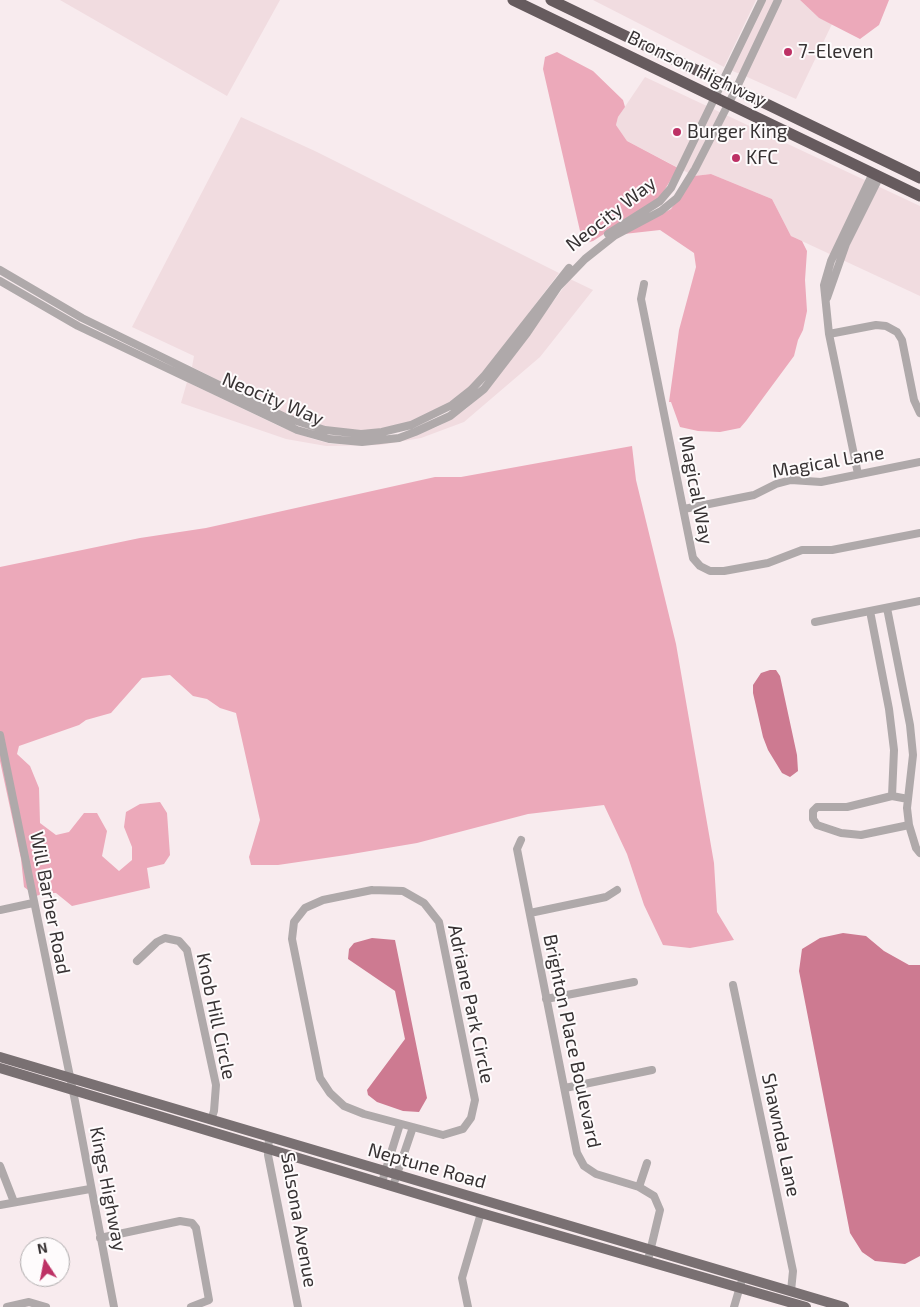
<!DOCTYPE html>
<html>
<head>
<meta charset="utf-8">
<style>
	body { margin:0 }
	#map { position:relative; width:920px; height:1307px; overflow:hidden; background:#f8ebee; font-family:"Exo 2",sans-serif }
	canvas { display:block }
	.north { position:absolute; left:20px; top:1237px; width:50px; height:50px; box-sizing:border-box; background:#fefbfc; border:1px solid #aeabac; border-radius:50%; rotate:349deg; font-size:14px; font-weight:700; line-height:20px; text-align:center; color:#373233 }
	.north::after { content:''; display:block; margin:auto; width:18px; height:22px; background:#bd3165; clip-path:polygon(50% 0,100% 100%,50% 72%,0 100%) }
</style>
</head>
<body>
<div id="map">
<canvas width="920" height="1307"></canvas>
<div class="north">N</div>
</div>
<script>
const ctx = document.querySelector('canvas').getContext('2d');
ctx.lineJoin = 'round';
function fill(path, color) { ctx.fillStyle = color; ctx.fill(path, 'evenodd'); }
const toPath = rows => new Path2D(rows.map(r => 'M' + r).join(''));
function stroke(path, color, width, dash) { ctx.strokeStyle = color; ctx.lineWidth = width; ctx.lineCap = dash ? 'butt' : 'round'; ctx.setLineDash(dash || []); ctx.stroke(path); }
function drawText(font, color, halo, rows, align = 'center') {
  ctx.font = font + ' "Exo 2",sans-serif'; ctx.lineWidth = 4; ctx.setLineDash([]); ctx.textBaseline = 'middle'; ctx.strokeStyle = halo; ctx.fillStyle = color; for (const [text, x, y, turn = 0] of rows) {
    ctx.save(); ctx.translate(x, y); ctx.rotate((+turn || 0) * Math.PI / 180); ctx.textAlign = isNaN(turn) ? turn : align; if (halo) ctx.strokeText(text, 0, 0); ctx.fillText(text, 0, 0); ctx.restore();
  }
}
fill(toPath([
	[60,0,280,0,227,96],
	[593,0,756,0,724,67],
	[765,0,775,0,740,74,730,70],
	[781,0,800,0,819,18,832,24,796,99,745,76],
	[645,77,920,206,920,296,791,236,772,199,711,174,694,176,627,141,616,125,618,117],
	[241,117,317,152,559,273,491,363,469,387,451,402,410,422,381,429,361,430,331,428,288,415,192,367,194,356,132,327],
	[570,279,593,290,540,357,464,422,421,438,380,445,326,446,286,439,181,403,187,382,281,427,313,439,331,444,362,445,400,441,439,426,466,409,486,391]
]), '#f1dce0');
fill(toPath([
	[800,0,889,0,879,25,860,39,819,18],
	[557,52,593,71,623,100,625,107,618,117,616,125,627,141,678,168,659,199,593,241,583,244,543,69,545,57],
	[711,174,772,199,791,236,802,241,807,251,805,280,807,311,803,330,798,340,794,356,746,421,740,428,720,432,698,431,680,427,671,402,669,402,679,330,696,267,694,253,660,230,624,234,671,209,694,176],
	[632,446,636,480,676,644,714,863,717,912,734,940,690,948,663,945,644,905,627,854,604,805,528,814,417,843,346,855,278,865,251,865,249,857,260,820,236,713,220,708,207,699,193,696,170,675,142,678,111,713,86,720,79,725,19,746,17,754,30,766,39,788,40,823,56,835,69,832,84,813,97,813,107,831,102,856,119,871,132,860,132,847,124,827,126,812,140,804,160,802,167,813,170,855,164,864,147,868,150,888,72,906,56,893,46,893,36,896,24,887,21,859,0,761,0,567,140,538,206,528,435,477,461,477]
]), '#eca9ba');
fill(toPath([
	[770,670,776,670,780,676,797,755,798,771,790,777,782,773,768,750,763,737,753,693,753,685,761,673],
	[843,933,866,936,884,951,909,965,920,965,920,1256,905,1264,875,1261,862,1252,850,1233,799,971,802,949,820,938],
	[372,938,395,940,427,1098,419,1112,403,1111,377,1102,368,1095,367,1090,405,1039,395,991,348,959,349,949,354,943]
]), '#cd7a91');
stroke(toPath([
	[608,234,660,201,671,188,762,0],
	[0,270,82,318,287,418,325,430,361,434,382,432,411,425,452,405,471,390,485,375,569,268],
	[0,281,78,326,297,430,329,439,362,442,399,438,415,432,450,416,484,389,527,333,558,287,585,259,614,236,661,211,677,198,695,169,736,89,778,0],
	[644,284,641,299,693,558,700,566,710,571,724,571,768,563,802,550,832,550,920,533],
	[827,298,846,244,880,176],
	[829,334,876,325,886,326,897,332,902,340,914,400,920,413],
	[858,474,829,334,824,285,831,261,873,173],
	[684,509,754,495,776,484,791,480,821,482,920,462],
	[887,608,910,725,913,755,907,808,909,825,916,848,920,853],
	[870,611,889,709,894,750,892,796,908,799],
	[815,622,920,601],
	[0,735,75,1101,114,1307],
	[892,796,847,807,817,807,813,811,813,819,817,825,841,833,861,835,909,825],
	[521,840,517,849,577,1153,584,1166,596,1174,639,1187,654,1196,660,1210,648,1260],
	[372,890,403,891,424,903,439,922,475,1100,471,1118,463,1129,443,1135,364,1114,344,1106,330,1093,320,1078,292,939,294,922,305,908,323,900,372,890],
	[0,910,33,903],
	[530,913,606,897,617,890],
	[137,961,157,942,165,938,179,941,187,950,216,1085,214,1111,211,1120],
	[733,985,793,1271,791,1291],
	[546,999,634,982],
	[565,1088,652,1070],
	[269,1138,268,1155,298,1307],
	[0,1166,14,1202],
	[382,1182,400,1124],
	[393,1186,413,1127],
	[639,1187,647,1163],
	[0,1205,90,1189],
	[100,1238,180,1221,192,1223,196,1228,209,1300,191,1307],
	[7,1307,29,1302,46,1307],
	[468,1307,462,1278,481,1213],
	[734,1307,741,1283]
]), '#afa9aa', 8);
stroke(toPath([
	[0,1057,844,1307],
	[0,1068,481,1213,806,1307]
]), '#797072', 10);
stroke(toPath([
	[513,0,920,196],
	[551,0,920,178]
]), '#665b5e', 11);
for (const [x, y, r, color] of [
	[788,52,5,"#bd3165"],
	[677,132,5,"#bd3165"],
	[736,158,5,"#bd3165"]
]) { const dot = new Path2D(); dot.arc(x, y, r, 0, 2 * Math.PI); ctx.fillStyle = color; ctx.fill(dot); stroke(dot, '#fefbfc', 2); }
drawText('19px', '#373233', '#fefbfc', [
	["7-Eleven",798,52],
	["Burger King",687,132],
	["KFC",746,158]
], 'left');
drawText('19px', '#373233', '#fefbfc', [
	["Bronson Highway",697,69,26],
	["Neocity Way",611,214,-38],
	["Neocity Way",273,399,23],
	["Magical Lane",828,462,-10],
	["Magical Way",696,490,79],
	["Will Barber Road",50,903,79],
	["Adriane Park Circle",471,1004,78],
	["Knob Hill Circle",216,1016,78],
	["Brighton Place Boulevard",572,1041,78],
	["Shawnda Lane",781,1135,78],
	["Neptune Road",427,1166,16],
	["Kings Highway",108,1189,79],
	["Salsona Avenue",299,1220,80]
]);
</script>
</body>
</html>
